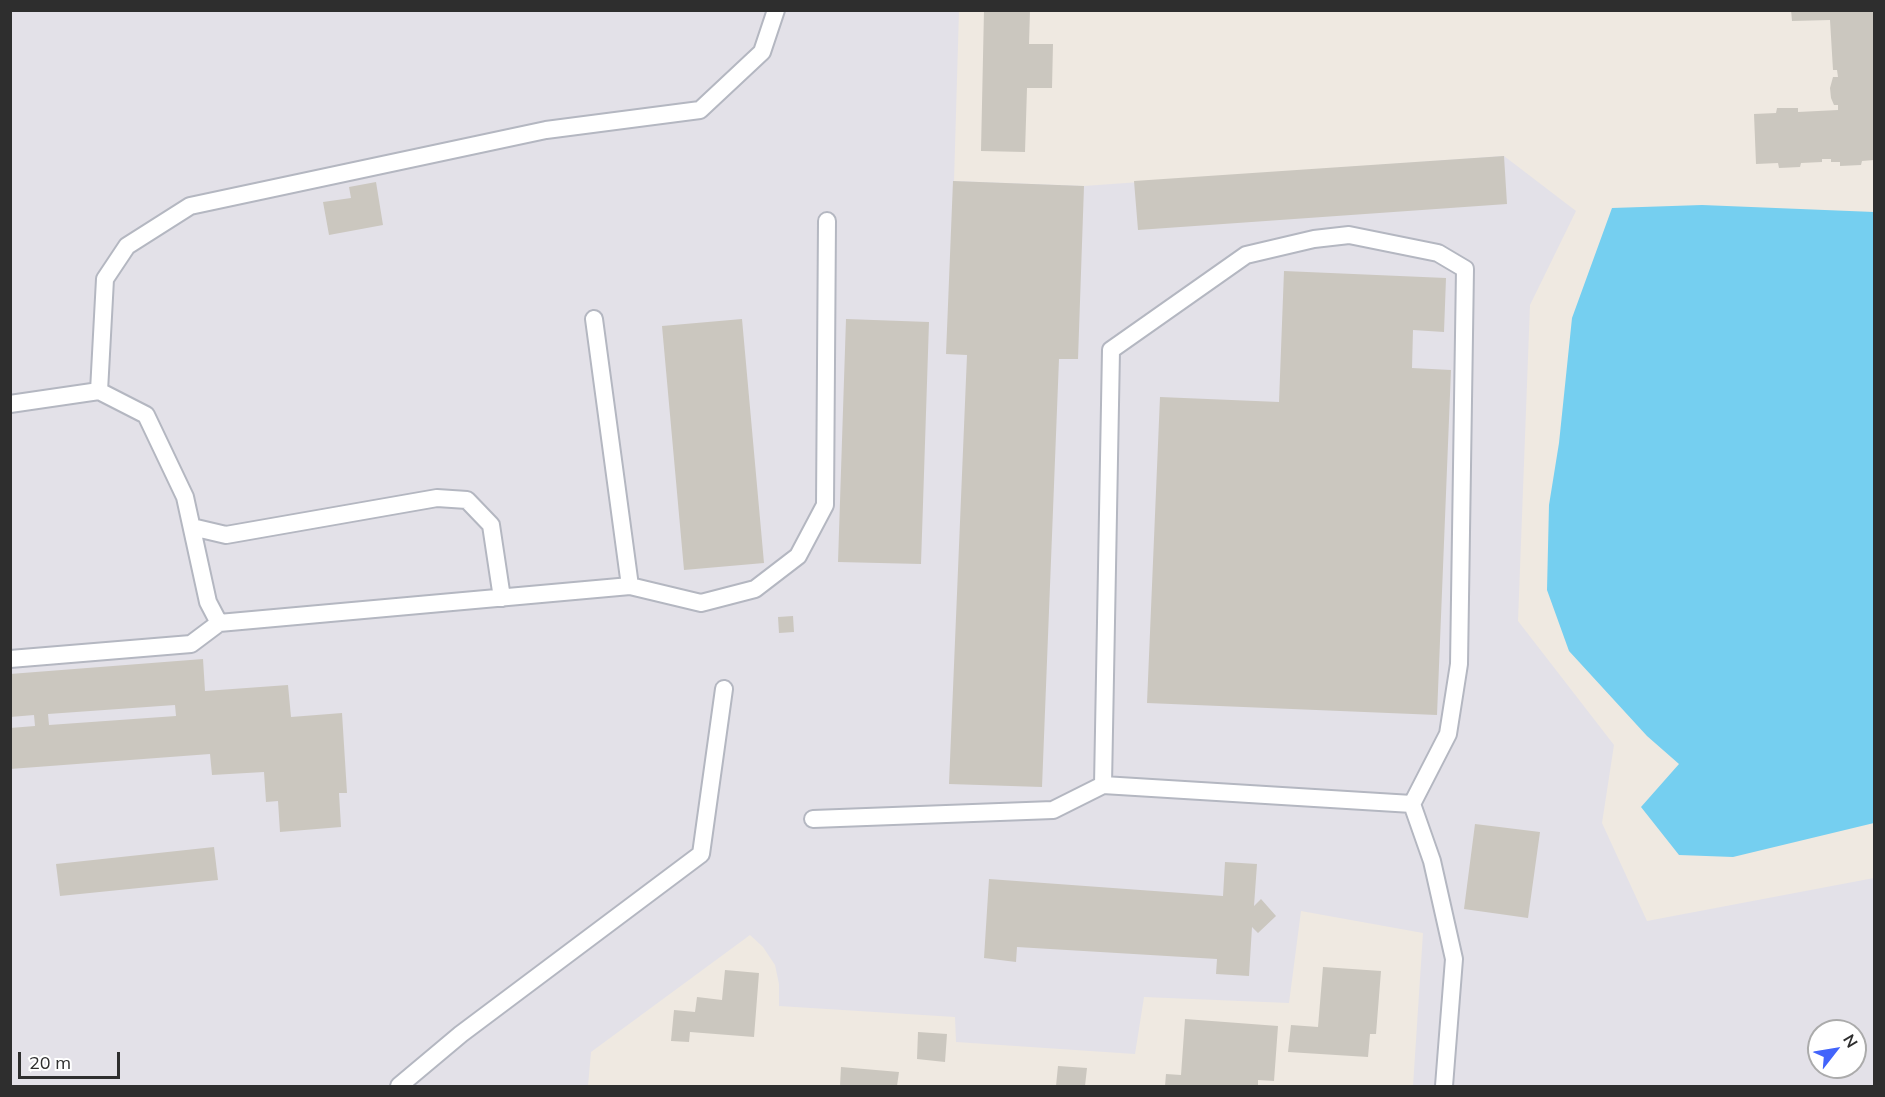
<!DOCTYPE html>
<html>
<head>
<meta charset="utf-8">
<style>
	body { margin:0 }
	#map { position:relative; width:1885px; height:1097px; overflow:hidden; background:#efe9e1; font-family:Mulish,sans-serif }
	canvas { display:block }
	.frame { position:absolute; inset:0; border:12px solid #2e2e2e; pointer-events:none }
	.north { position:absolute; left:1807px; top:1019px; width:60px; height:60px; box-sizing:border-box; background:#fff; border:2px solid #ababab; border-radius:50%; rotate:59deg; font-size:16px; font-weight:700; line-height:24px; text-align:center; color:#2e2e2e }
	.north::after { content:''; display:block; margin:auto; width:21px; height:27px; background:#4264fb; clip-path:polygon(50% 0,100% 100%,50% 72%,0 100%) }
	.scale { position:absolute; left:18px; top:1052px; width:102px; height:27px; box-sizing:border-box; border:3px solid #2e2e2e; border-top:0; padding-left:8px; font-size:18px; line-height:21px; white-space:nowrap; color:#2e2e2e; -webkit-text-stroke:4px #fff; paint-order:stroke }
</style>
</head>
<body>
<div id="map">
<canvas width="1885" height="1097"></canvas>
<div class="frame"></div>
<div class="north">N</div>
<div class="scale">20 m</div>
</div>
<script>
const ctx = document.querySelector('canvas').getContext('2d');
ctx.lineJoin = 'round';
function fill(path, color) { ctx.fillStyle = color; ctx.fill(path, 'evenodd'); }
const toPath = rows => new Path2D(rows.map(r => 'M' + r).join(''));
function stroke(path, color, width, dash) { ctx.strokeStyle = color; ctx.lineWidth = width; ctx.lineCap = dash ? 'butt' : 'round'; ctx.setLineDash(dash || []); ctx.stroke(path); }
fill(toPath([
	[10,11,959,11,954,181,1084,186,1504,156,1576,211,1530,305,1518,621,1614,745,1602,823,1647,921,1874,878,1874,1086,1413,1086,1423,933,1301,911,1289,1003,1144,997,1135,1054,956,1042,955,1017,779,1006,779,984,775,965,763,947,750,935,591,1052,588,1086,11,1086],
	[1819,1031,1855,1031,1855,1067,1819,1067]
]), '#e3e1e8');
fill(toPath([
	[1702,205,1874,212,1874,823,1733,857,1679,855,1641,807,1679,764,1647,736,1569,651,1547,590,1549,505,1559,443,1572,318,1612,208]
]), '#75cff0');
fill(toPath([
	[984,10,1030,10,1029,44,1053,44,1052,88,1027,88,1025,152,981,151],
	[1791,10,1874,10,1874,160,1862,161,1861,165,1840,166,1840,162,1831,162,1831,159,1822,159,1822,162,1801,163,1800,167,1779,168,1778,163,1756,164,1754,114,1776,113,1777,108,1798,108,1798,112,1838,110,1838,105,1834,105,1831,98,1830,88,1833,77,1838,77,1837,70,1833,70,1830,20,1792,21],
	[1504,156,1507,204,1138,230,1134,181],
	[953,181,1084,186,1078,359,1059,359,1042,787,949,784,967,355,946,354],
	[376,182,383,225,329,235,323,202,351,198,349,187],
	[1284,271,1446,278,1444,332,1413,330,1412,368,1451,370,1437,715,1147,703,1160,397,1279,402],
	[742,319,764,563,684,570,662,326],
	[846,319,929,322,921,564,838,562],
	[793,616,794,632,779,633,778,617],
	[203,659,205,691,288,685,291,717,342,713,347,793,339,793,341,827,280,832,278,801,266,802,264,772,212,775,210,754,10,769,10,728,35,726,34,715,10,717,10,674],
	[175,705,176,716,49,725,48,714],
	[1475,824,1540,832,1528,918,1464,909],
	[214,847,218,880,60,896,56,864],
	[1225,862,1257,864,1254,906,1261,899,1276,916,1258,933,1252,927,1249,976,1216,974,1217,959,1017,947,1016,962,984,958,989,879,1223,896],
	[1323,967,1381,971,1376,1034,1370,1034,1368,1057,1288,1052,1291,1025,1318,1027],
	[725,970,759,973,754,1037,690,1032,689,1042,671,1041,674,1010,695,1012,697,997,722,1000],
	[1185,1019,1278,1026,1274,1081,1258,1080,1258,1086,1165,1086,1166,1074,1181,1075],
	[918,1032,947,1034,945,1062,917,1059],
	[1058,1066,1087,1068,1085,1086,1056,1086],
	[841,1067,899,1072,897,1086,840,1086]
]), '#cbc7bf');
const service = toPath([
	[594,319,630,586],
	[99,391,105,279,127,246,190,206,546,130,700,110,762,52,776,10],
	[10,404,99,391,146,415,185,497,208,602,219,623,630,586,701,603,755,589,798,556,825,505,827,221],
	[192,527,226,535,437,498,467,500,491,525,502,598],
	[10,659,191,644,219,623],
	[1412,804,1448,734,1459,664,1465,269,1438,253,1349,235,1314,239,1246,255,1111,350,1103,785,1412,804,1432,861,1454,959,1444,1086],
	[813,819,1053,810,1103,785],
	[399,1086,461,1034,701,854,724,689]
]);
stroke(service, '#b4b7c1', 20);
stroke(service, '#fff', 16);
</script>
</body>
</html>
